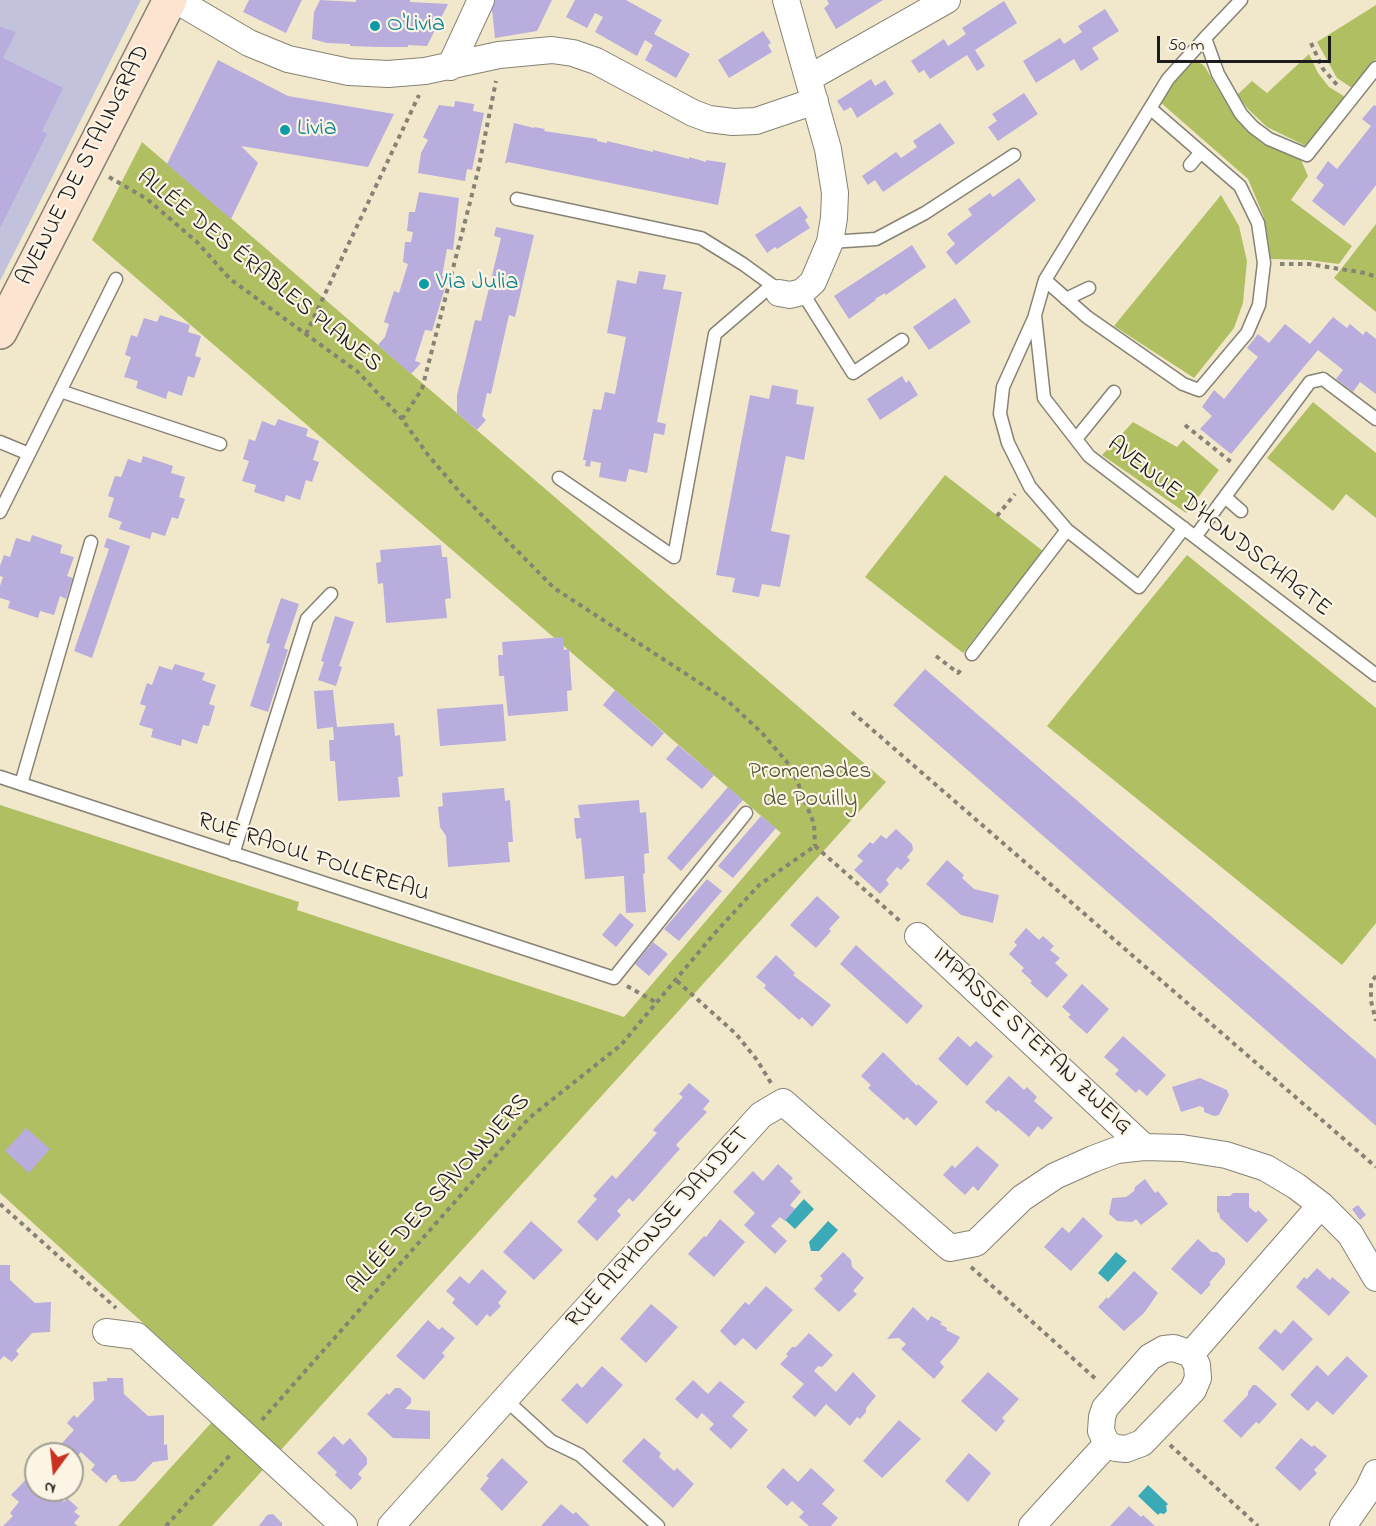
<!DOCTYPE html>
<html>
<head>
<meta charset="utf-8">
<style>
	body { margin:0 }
	#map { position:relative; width:1376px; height:1526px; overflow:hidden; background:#f1e8cc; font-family:"Indie Flower",sans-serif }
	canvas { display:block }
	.north { position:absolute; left:24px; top:1442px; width:60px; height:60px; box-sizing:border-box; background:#fcf5e5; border:2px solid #a29e95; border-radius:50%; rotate:195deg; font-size:16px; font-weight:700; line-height:24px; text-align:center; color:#1c1c1c }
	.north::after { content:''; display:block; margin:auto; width:21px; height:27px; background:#c8321e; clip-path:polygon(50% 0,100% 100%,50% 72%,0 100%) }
	.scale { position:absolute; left:1157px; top:36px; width:174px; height:27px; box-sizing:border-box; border:3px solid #1c1c1c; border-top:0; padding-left:8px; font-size:18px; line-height:21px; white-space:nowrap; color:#1c1c1c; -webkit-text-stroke:4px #fcf5e5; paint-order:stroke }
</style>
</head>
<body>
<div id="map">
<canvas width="1376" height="1526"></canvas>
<div class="north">N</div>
<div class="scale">50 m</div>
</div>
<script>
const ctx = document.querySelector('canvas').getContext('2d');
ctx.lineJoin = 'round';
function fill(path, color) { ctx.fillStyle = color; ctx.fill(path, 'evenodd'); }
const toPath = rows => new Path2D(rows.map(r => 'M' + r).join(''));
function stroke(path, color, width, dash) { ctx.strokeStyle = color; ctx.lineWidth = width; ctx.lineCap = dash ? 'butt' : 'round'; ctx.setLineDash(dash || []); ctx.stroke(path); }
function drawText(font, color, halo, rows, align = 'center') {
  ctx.font = font + ' "Indie Flower",sans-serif'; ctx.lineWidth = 4.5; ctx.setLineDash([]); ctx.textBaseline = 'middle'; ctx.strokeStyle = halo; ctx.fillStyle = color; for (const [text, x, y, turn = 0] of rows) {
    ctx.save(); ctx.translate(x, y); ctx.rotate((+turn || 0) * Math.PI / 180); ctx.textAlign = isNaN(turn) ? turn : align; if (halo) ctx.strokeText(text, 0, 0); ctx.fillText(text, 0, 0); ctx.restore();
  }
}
fill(toPath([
	[0,0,141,0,0,281]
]), '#c2c2dc');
fill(toPath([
	[1376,5,1376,59,1352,88,1337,78,1317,42],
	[1309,54,1318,73,1329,87,1347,98,1306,146,1267,127,1249,110,1237,95,1252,81,1267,93],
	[1193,61,1202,64,1205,67,1234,116,1248,132,1263,144,1301,160,1308,176,1291,200,1352,246,1339,264,1308,260,1270,259,1264,217,1248,179,1160,102,1187,65],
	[142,142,886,782,212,1526,118,1526,230,1402,0,1193,0,805,299,902,297,910,624,1017,781,833,92,240],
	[1221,195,1239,226,1247,261,1243,303,1234,328,1194,378,1114,326],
	[1376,224,1376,312,1334,278],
	[1313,402,1376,453,1376,518,1346,494,1333,511,1267,458],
	[1133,422,1177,447,1183,440,1219,470,1186,513,1102,455],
	[945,475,1043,551,963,653,865,577],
	[1187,555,1376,708,1376,923,1342,965,1047,726]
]), '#b0bf62');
fill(toPath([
	[804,1199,814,1209,795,1229,785,1220],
	[828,1221,838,1230,819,1251,811,1251,809,1242],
	[1116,1252,1127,1261,1108,1282,1098,1273],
	[1148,1485,1168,1504,1166,1506,1167,1511,1164,1514,1160,1513,1158,1515,1138,1496]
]), '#3aabb6');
fill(toPath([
	[249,0,302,0,286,33,243,12],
	[320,0,356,2,356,0,410,0,410,2,448,4,427,46,408,45,408,47,378,47,350,46,350,44,327,43,312,39,314,12],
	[491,0,552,0,537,31,495,38],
	[575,0,626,0,662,20,654,34,690,54,676,78,645,60,653,45,645,40,637,56,595,32,603,17,595,13,587,28,566,17],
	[827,0,883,0,836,29,824,8,829,4],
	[1004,1,1017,23,975,50,985,66,977,71,967,55,930,79,924,70,919,73,911,61,944,39,948,46,956,41,966,34,962,28],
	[1105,9,1119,31,1092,48,1099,59,1081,71,1074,59,1036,83,1023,61,1060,38,1064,44,1082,32,1078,26],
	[0,27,16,32,3,58,63,88,42,131,47,134,0,228],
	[763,31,771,43,768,45,772,52,729,78,718,60],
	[218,60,288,96,394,114,368,167,241,146,258,163,231,219,167,164],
	[871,79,875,86,885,80,894,94,857,118,851,107,844,111,837,101],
	[1024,93,1038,114,998,141,988,127,997,121,992,114],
	[455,101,474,104,473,111,484,113,472,170,467,169,465,181,418,173,421,153,428,140,423,137,439,105,454,107],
	[1374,105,1376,106,1376,185,1344,226,1312,201,1324,185,1316,178,1328,161,1337,169,1371,126,1362,119],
	[514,123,534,128,534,127,545,129,544,131,597,139,597,141,607,143,607,141,653,152,653,150,689,159,689,157,706,162,706,160,726,163,718,205,508,162,505,164],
	[940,123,955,143,883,192,875,180,868,185,862,176,896,152,901,158,917,147,913,141],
	[1019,178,1036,200,956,265,946,252,955,244,947,234,972,215,968,209,990,193,993,197],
	[419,192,459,198,453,250,447,249,442,276,448,278,432,331,425,330,415,361,421,363,411,374,378,345,385,337,389,324,384,322,394,291,399,293,408,264,403,262,405,242,411,242,413,232,407,231,409,212,415,212],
	[800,206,808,217,805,220,810,228,777,249,775,247,767,253,755,235],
	[496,227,534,235,515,317,509,315,491,394,487,393,482,416,486,420,477,430,457,413,457,395,475,320,481,321,501,238,494,236],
	[912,245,926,267,886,295,885,293,875,299,876,300,849,319,834,296],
	[639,271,666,275,663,289,682,292,657,422,666,424,664,435,654,433,647,473,629,469,626,482,599,477,601,463,591,461,590,467,585,466,586,460,583,460,593,409,601,410,605,392,615,394,626,337,607,333,617,280,636,284],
	[955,298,971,322,929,350,913,327],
	[160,315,190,325,188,332,201,336,195,356,201,358,194,378,188,376,182,396,168,391,166,399,136,388,138,381,124,377,131,357,125,355,131,335,137,337,144,318,157,322],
	[1333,317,1347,328,1350,324,1363,335,1366,331,1376,339,1376,394,1360,382,1353,392,1336,379,1343,370,1318,350,1231,454,1200,429,1212,416,1202,407,1214,390,1224,399,1258,357,1247,348,1258,334,1269,343,1285,324,1310,344],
	[902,376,906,383,909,380,918,395,880,420,867,399],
	[772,385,798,390,796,404,814,407,804,460,786,456,771,531,790,535,780,587,762,584,759,597,732,592,735,578,716,575,750,395,769,399],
	[278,419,308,429,306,436,319,441,313,460,319,462,312,482,306,480,300,500,286,495,284,502,254,492,256,485,242,481,249,461,243,459,249,439,255,441,262,421,275,426],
	[143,456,173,466,171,473,185,477,179,497,185,499,178,519,172,517,165,536,152,532,150,539,119,529,122,522,108,517,114,498,108,496,115,476,121,477,128,459,141,463],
	[32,535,62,545,60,553,74,557,67,576,73,578,66,599,60,596,54,615,40,611,38,618,8,608,10,601,0,598,0,586,3,577,0,576,0,566,4,555,10,557,16,538,30,542],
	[107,538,130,546,92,658,74,651,109,549,104,547],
	[441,545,442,557,447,557,451,598,445,599,447,618,386,623,383,583,378,584,376,563,381,562,380,550],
	[281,598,299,604,284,648,288,650,268,712,250,706,270,644,266,643],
	[335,616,354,622,339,666,342,667,336,686,318,680,324,662,321,661],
	[563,637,564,650,569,649,571,679,572,690,567,691,568,711,508,716,504,676,499,676,498,655,503,655,502,642],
	[175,664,205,673,202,680,216,685,209,704,215,706,209,726,203,725,197,744,182,739,181,746,151,737,153,729,139,725,146,706,140,704,147,683,152,685,159,666,172,670],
	[925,669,1376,1059,1376,1126,893,705],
	[333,690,337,727,394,723,395,736,400,735,403,776,398,777,400,797,338,801,335,761,330,761,329,740,334,740,333,727,317,729,314,691],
	[615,690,664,733,652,747,603,705],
	[503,704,506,741,440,746,437,709],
	[678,745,714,775,702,789,666,759],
	[728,787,743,800,681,871,667,858],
	[504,788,505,801,510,800,513,842,508,842,510,862,448,867,446,836,440,827,438,807,443,806,442,793],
	[639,800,640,813,646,812,649,853,644,854,645,873,643,874,646,912,626,913,624,876,585,879,581,838,576,839,574,818,580,818,578,805],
	[761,816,776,828,733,878,718,866],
	[896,829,912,844,913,850,907,857,910,860,901,870,897,867,886,880,889,884,880,894,854,870,863,861,857,856,870,842,873,844,881,835,886,839],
	[947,860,964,875,962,878,974,889,999,895,993,923,961,915,926,884],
	[707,879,722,891,679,941,664,929],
	[817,896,840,917,829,929,831,931,816,948,790,925],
	[620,913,634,925,616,947,602,935],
	[1026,928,1039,940,1043,936,1054,946,1050,950,1060,958,1055,963,1068,975,1047,998,1030,983,1032,981,1021,971,1024,968,1009,954,1017,945,1014,942],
	[653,942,668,954,649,976,635,964],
	[856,945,923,1006,907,1024,840,964],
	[776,955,795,973,793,975,831,1005,812,1027,802,1017,799,1020,764,988,766,985,756,977],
	[1082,984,1109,1009,1087,1034,1068,1017,1071,1015,1062,1007],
	[958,1036,970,1047,976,1041,993,1056,967,1086,938,1059],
	[1123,1036,1166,1075,1147,1096,1139,1089,1136,1093,1115,1074,1119,1070,1104,1057],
	[883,1052,917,1086,918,1084,938,1102,916,1126,907,1117,904,1120,868,1088,871,1085,861,1076],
	[1009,1076,1024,1090,1027,1087,1037,1097,1034,1101,1053,1118,1042,1130,1038,1126,1029,1137,998,1110,996,1112,985,1102],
	[1200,1078,1227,1090,1229,1095,1219,1115,1214,1116,1204,1112,1204,1108,1200,1106,1181,1112,1172,1087],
	[689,1083,710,1101,703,1109,707,1112,676,1145,680,1149,677,1152,633,1202,629,1198,617,1211,621,1215,597,1241,577,1222,597,1199,593,1196,612,1175,616,1179,657,1133,653,1130,683,1097,679,1094],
	[26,1128,50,1149,29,1173,5,1151],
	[977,1146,999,1165,978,1191,973,1186,965,1195,943,1175,952,1165,955,1168],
	[778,1164,793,1178,790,1181,801,1192,790,1205,795,1209,785,1221,780,1217,771,1226,787,1241,775,1254,744,1225,755,1213,733,1192,753,1171,763,1181],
	[1145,1179,1155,1193,1158,1191,1168,1204,1141,1225,1136,1219,1132,1222,1117,1221,1109,1214,1112,1198,1126,1197,1134,1191,1135,1187],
	[1233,1193,1249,1193,1249,1207,1256,1213,1258,1210,1268,1220,1247,1243,1220,1218,1219,1213,1217,1212,1217,1196,1230,1196],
	[1358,1205,1366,1215,1360,1220,1352,1209],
	[1083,1217,1103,1236,1071,1271,1044,1247,1062,1227,1069,1233],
	[720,1219,745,1242,714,1277,688,1254,704,1236,706,1237],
	[531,1221,563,1250,534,1280,503,1252],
	[1198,1239,1212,1252,1217,1252,1225,1259,1225,1264,1209,1283,1211,1284,1201,1295,1171,1269],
	[843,1252,851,1260,852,1267,864,1278,853,1291,857,1294,839,1312,814,1289,823,1279,820,1276],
	[0,1265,10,1265,10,1280,35,1303,51,1302,50,1332,32,1333,16,1351,19,1354,12,1362,4,1356,0,1360],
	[1317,1268,1330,1280,1332,1277,1350,1292,1329,1316,1296,1287,1304,1277,1307,1279],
	[482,1269,507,1292,498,1303,501,1306,490,1317,487,1314,477,1326,452,1303,455,1299,446,1291,460,1276,469,1284],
	[1134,1271,1158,1293,1144,1313,1124,1331,1098,1307,1107,1297,1108,1299],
	[766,1286,793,1310,756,1350,743,1338,735,1346,720,1331,745,1302,749,1305],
	[651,1304,678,1327,646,1363,620,1339],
	[913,1307,928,1321,931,1316,942,1322,940,1324,947,1328,946,1330,960,1337,956,1344,940,1362,944,1367,934,1379,901,1349,906,1344,899,1338,887,1339],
	[428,1320,439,1330,442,1327,455,1338,442,1353,445,1356,424,1380,396,1356],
	[1293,1320,1313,1339,1283,1371,1258,1348,1275,1329,1281,1334],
	[809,1333,833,1355,822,1367,818,1366,814,1371,836,1392,853,1372,876,1396,866,1408,866,1412,860,1419,857,1417,850,1426,826,1404,815,1417,792,1397,804,1384,780,1364,788,1356,786,1354,792,1347,796,1347],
	[1347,1356,1368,1376,1333,1415,1317,1401,1308,1411,1290,1395,1317,1365,1328,1376],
	[602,1366,623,1385,587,1424,561,1400,577,1383,582,1388],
	[988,1372,1019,1399,1002,1418,1005,1421,996,1432,961,1401],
	[107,1378,123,1378,124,1394,148,1416,164,1415,164,1445,167,1444,168,1460,153,1462,135,1481,121,1482,117,1478,117,1475,113,1475,106,1483,91,1470,95,1465,81,1452,77,1457,62,1443,74,1430,67,1423,74,1415,77,1418,94,1400,93,1382,107,1381],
	[693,1380,708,1394,720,1381,745,1402,732,1416,748,1430,731,1449,709,1429,714,1424,702,1413,697,1419,675,1399],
	[1253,1385,1256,1385,1277,1404,1259,1424,1256,1422,1241,1438,1223,1421,1248,1395,1248,1392],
	[395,1388,400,1388,411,1398,411,1403,405,1409,430,1411,430,1439,393,1438,367,1414,387,1393,389,1395],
	[899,1420,921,1439,882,1478,863,1461],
	[334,1436,343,1445,350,1438,367,1458,367,1464,358,1474,362,1478,351,1490,335,1475,337,1472,317,1453],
	[644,1438,661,1453,659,1457,674,1471,677,1468,694,1484,673,1508,622,1461],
	[1301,1438,1312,1447,1314,1445,1327,1456,1314,1470,1317,1473,1300,1491,1275,1468],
	[969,1453,991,1473,968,1502,945,1481],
	[502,1458,528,1482,502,1511,480,1489,489,1478,486,1476],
	[783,1468,798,1482,811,1468,835,1490,822,1504,838,1518,831,1526,809,1526,799,1517,804,1512,792,1501,787,1506,766,1487],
	[32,1473,36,1476,36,1490,51,1490,64,1502,67,1498,78,1508,74,1512,80,1516,74,1523,78,1526,3,1526,13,1516,10,1513,19,1502,11,1495],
	[561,1504,573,1514,576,1512,590,1526,541,1526],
	[1129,1506,1141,1517,1143,1515,1155,1526,1110,1526],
	[273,1514,282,1523,282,1526,259,1526,267,1515]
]), '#b8addd');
const lane = toPath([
	[1241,0,1205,38,1168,79,1045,280,1035,315,1044,398,1089,456,1376,675],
	[1205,38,1218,74,1241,114,1253,127,1269,139,1307,155,1376,68],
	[1190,165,1201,152],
	[517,199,701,238,743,264,772,285],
	[830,242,876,239,925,213,1014,155],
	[1045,280,1087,317,1183,384,1199,390,1247,333,1259,305,1264,263,1258,223,1240,186,1151,109],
	[802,292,853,373,902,340],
	[1066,299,1089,288],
	[1035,316,1003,387,1000,414,1008,443,1030,487,1067,530,1139,587,1184,528],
	[60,391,220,444],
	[1076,439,1114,392],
	[0,442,29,454],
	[559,478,674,557,715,334,772,285,777,291],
	[1225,497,1241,511],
	[0,512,116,279],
	[1195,537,1310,382,1323,379,1376,419],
	[972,654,1067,530],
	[0,777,614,978,746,813],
	[21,784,91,542],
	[233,854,307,619,331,594],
	[506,1400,551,1441,580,1455,658,1526]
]);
const street = toPath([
	[176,0,249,43,288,59,349,72,388,74,425,71,499,55,552,50,573,53,596,61,693,113,709,119,733,122,756,121,815,101],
	[450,67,481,0],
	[809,78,947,0],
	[779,293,790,295,802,292,813,282,830,242,834,218,835,193,828,149,786,0],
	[918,936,1144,1147],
	[106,1332,137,1336,344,1526],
	[1174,1348,1191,1354,1197,1365,1198,1378,1193,1390,1142,1443,1126,1449,1116,1448,1107,1444,1101,1431,1102,1417,1105,1408,1150,1357,1164,1349,1174,1348],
	[1191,1354,1321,1205],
	[391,1526,761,1115,783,1102,950,1248,976,1243,1022,1198,1055,1176,1093,1159,1117,1150,1144,1147,1182,1148,1226,1155,1266,1168,1296,1186,1321,1205,1350,1234,1376,1278],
	[1032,1526,1107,1444],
	[1343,1526,1368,1490,1376,1473]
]);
const secondary = toPath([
	[0,332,170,0]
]);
stroke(lane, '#868274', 15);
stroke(street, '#868274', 28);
stroke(secondary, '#868274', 36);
stroke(toPath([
	[1311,43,1323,69,1339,87],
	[109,177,147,199,197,242,230,279,358,372,402,419,428,455,463,496,554,588,729,702,762,733,792,768,814,824,815,846],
	[1280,264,1309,264,1365,273,1376,277],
	[306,334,419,95],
	[402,419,422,389,478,171,496,81],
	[1185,425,1231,462],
	[997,516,1015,494],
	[936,656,958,673,963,667],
	[852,712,1376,1167],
	[815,846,900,921],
	[1376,976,1371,982,1371,1001,1376,1021],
	[677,981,736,1034,757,1060,771,1083],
	[627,986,657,1003],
	[0,1204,116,1308],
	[971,1267,1097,1380],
	[262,1420,529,1118,621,1045,714,934,759,885,815,846],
	[1170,1445,1258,1526],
	[166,1526,232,1453]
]), '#868274', 4, [4.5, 4.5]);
stroke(lane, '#fff', 12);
stroke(street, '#fff', 26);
stroke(secondary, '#fde4d1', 33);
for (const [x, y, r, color] of [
	[375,26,6,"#0f9aa8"],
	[285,130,6,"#0f9aa8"],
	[424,284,6,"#0f9aa8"]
]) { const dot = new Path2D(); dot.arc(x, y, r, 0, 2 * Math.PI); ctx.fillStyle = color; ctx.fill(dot); stroke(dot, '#fcf5e5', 2); }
drawText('24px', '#0d838f', '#fcf5e5', [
	["O'Livia",387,26],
	["Livia",297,130],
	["Via Julia",436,284]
], 'left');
drawText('24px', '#1c1c1c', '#fcf5e5', [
	["AVENUE DE STALINGRAD",85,166,-63],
	["ALLÉE DES ÉRABLES PLANES",258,272,39],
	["AVENUE D'HONDSCHAGTE",1218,528,38],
	["RUE RAOUL FOLLEREAU",313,859,18],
	["IMPASSE STEFAN ZWEIG",1031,1042,43],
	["ALLÉE DES SAVONNIERS",440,1195,-48],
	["RUE ALPHONSE DAUDET",659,1229,-48]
]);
drawText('24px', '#505534', '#fcf5e5', [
	["Promenades",810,773],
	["de Pouilly",810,801]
]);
</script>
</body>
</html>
